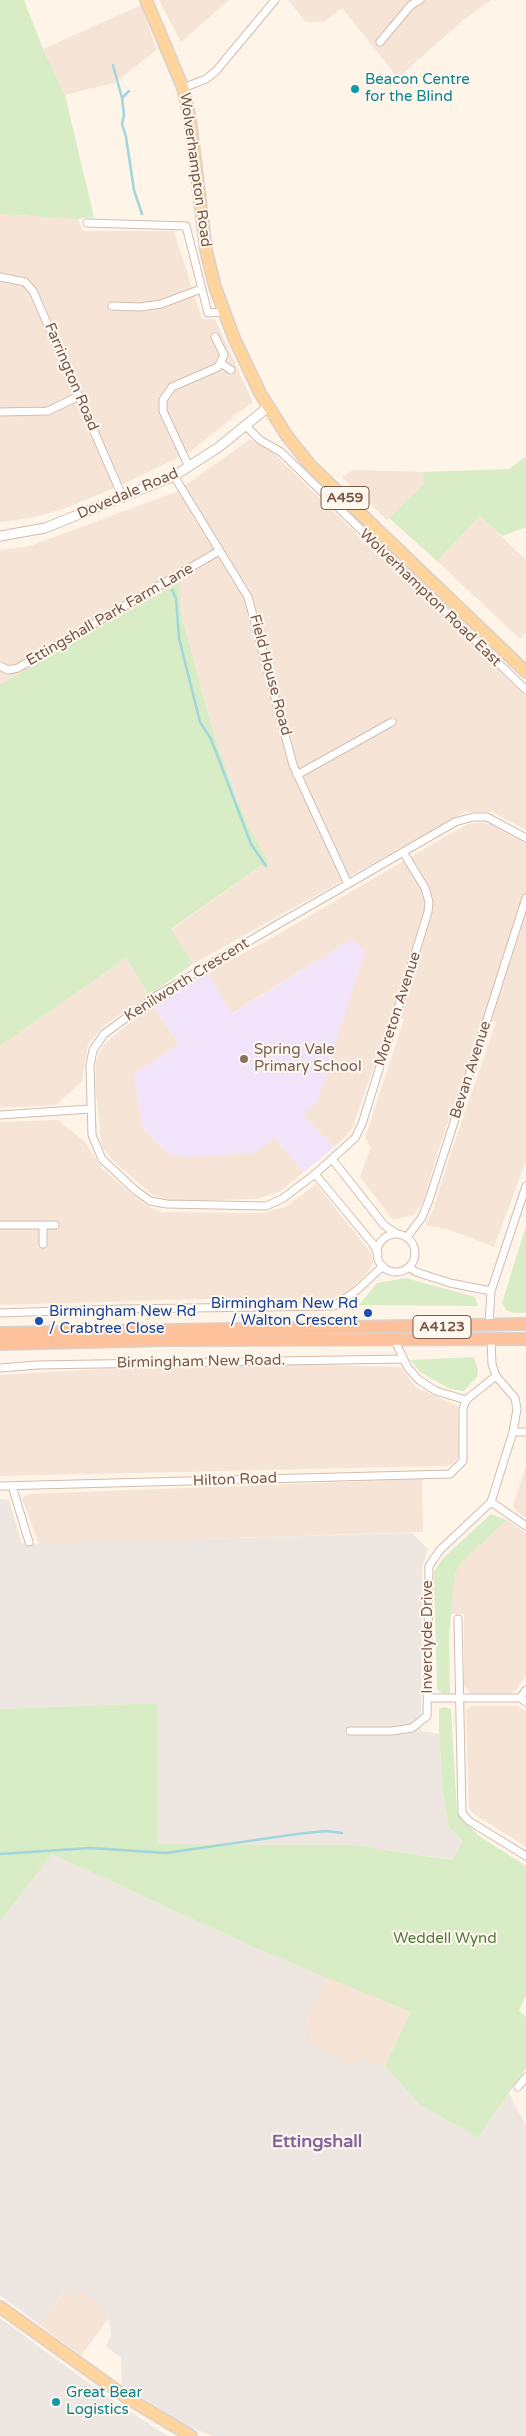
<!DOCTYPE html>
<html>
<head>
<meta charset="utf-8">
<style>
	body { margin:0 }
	canvas { display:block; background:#fef4e8 }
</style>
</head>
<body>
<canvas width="526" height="2436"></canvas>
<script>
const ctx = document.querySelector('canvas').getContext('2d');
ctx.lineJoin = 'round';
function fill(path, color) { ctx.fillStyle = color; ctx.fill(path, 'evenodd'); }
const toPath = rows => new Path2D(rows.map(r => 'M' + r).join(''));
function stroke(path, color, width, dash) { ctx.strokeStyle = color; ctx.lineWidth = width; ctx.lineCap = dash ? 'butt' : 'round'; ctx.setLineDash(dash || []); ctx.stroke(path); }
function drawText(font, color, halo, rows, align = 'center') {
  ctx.font = font + ' "Varela Round",sans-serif'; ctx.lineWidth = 4; ctx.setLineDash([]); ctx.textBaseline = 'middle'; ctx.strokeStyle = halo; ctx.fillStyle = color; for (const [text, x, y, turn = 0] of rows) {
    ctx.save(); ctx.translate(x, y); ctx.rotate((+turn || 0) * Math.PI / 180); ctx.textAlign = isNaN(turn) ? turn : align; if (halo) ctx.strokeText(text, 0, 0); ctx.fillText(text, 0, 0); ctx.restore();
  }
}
fill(toPath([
	[159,0,229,0,181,42],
	[288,0,491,0,461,22,398,78,342,8,324,22,306,22],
	[141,5,157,50,114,83,65,95,43,49],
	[0,214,78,219,83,231,174,231,202,319,215,319,253,403,232,416,233,418,191,451,124,484,69,507,32,518,0,522],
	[250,439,270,450,526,697,526,830,492,812,465,812,193,964,171,930,268,861,249,827,233,789,212,728,180,609,180,583,0,685,0,550,30,546,176,492],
	[353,470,423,472,425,484,387,520,342,477],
	[480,516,526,560,526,632,520,639,437,561],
	[480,822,492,825,526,844,526,1161,494,1247,449,1230,425,1225,433,1210,450,1155,496,1022,484,1020,438,1151,423,1202,414,1215,393,1220,360,1177,371,1147,365,1138,404,1019,391,1016,352,1129,342,1140,334,1147,303,1116,352,939,231,1014,208,973,282,932,448,835,469,824],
	[126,958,149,995,105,1025,88,1044,82,1081,56,1105,0,1108,0,1046],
	[153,1005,179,1045,134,1073,142,1127,169,1154,275,1138,304,1172,279,1192,257,1199,179,1201,165,1199,153,1195,114,1162,102,1147,95,1083,96,1061,103,1046,112,1037],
	[58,1120,84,1141,103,1169,115,1180,145,1205,162,1212,263,1213,287,1206,316,1184,371,1253,373,1263,367,1273,351,1288,332,1300,239,1298,0,1305,0,1122],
	[302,1364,400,1367,417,1388,458,1406,459,1453,457,1459,453,1464,446,1466,0,1476,0,1375,164,1365],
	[526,1466,526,1518,515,1510,513,1505],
	[422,1479,423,1532,39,1544,22,1499,27,1494],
	[507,1520,526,1533,526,1675,517,1689,511,1693,470,1693,464,1686,464,1614,451,1614,455,1573,463,1561],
	[474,1706,518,1706,526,1712,526,1847,474,1814,469,1808,466,1710,469,1707],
	[328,1976,412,2012,385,2066,358,2057,354,2066,304,2039,310,2010],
	[66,2289,84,2292,108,2314,109,2318,81,2356,41,2326]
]), '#f6e5d6');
fill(toPath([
	[0,1499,9,1500,22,1544,412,1533,428,1549,422,1568,421,1731,439,1734,443,1793,449,1827,463,1841,453,1860,353,1845,157,1844,157,1703,0,1709],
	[52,1854,253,1947,328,1976,310,2010,304,2039,354,2066,358,2057,385,2066,419,2104,478,2138,509,2093,526,2126,526,2436,213,2436,189,2427,122,2385,121,2358,106,2346,111,2335,108,2314,84,2292,79,2297,65,2290,41,2326,0,2295,0,1922],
	[0,2318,109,2398,168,2436,0,2436]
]), '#eee7e1');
fill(toPath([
	[352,939,365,951,318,1101,303,1116,334,1147,304,1172,275,1138,255,1153,186,1157,169,1154,142,1127,134,1073,179,1045,153,1005,208,973,232,1014]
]), '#f1e4fa');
fill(toPath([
	[0,0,24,0,43,49,65,95,94,217,77,219,0,214],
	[526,456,526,527,502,536,480,516,437,561,389,518,424,484,423,472,509,469],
	[180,582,180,609,212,728,233,789,249,827,268,861,267,865,262,865,171,929,193,964,149,995,126,958,0,1046,0,685],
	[526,1226,526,1313,514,1313,506,1310,502,1303],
	[406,1278,475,1297,478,1306,359,1305,377,1283],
	[474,1357,478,1370,477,1377,464,1391,450,1389,420,1372,410,1360],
	[491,1514,507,1520,463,1561,455,1573,449,1636,450,1693,442,1693,437,1690,434,1572,442,1559],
	[157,1703,157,1844,353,1845,452,1860,463,1841,449,1827,443,1793,439,1734,439,1709,444,1707,451,1709,457,1813,479,1836,526,1866,526,1995,519,2011,526,2017,526,2068,478,2138,419,2104,385,2066,411,2012,253,1947,52,1854,0,1922,0,1709]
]), '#d8edc5');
stroke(toPath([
	[113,65,122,98,124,115,122,124,126,137,134,190,142,214],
	[122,98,129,91],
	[172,590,176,598,179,638,200,722,211,739,251,844,266,866],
	[0,1854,90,1848,166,1853,297,1834,326,1831,342,1833]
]), '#a0d6dc', 2.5);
const minor = toPath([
	[380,42,411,5,420,0],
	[183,88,206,79,216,71,275,0],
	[87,223,186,226,208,313,223,312],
	[0,277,25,282,33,291,123,498],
	[112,306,140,307,161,304,201,289],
	[221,363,231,370],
	[0,412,48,411,79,396],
	[246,426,260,440,281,452,526,690],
	[189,467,163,411,163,400,172,387,218,367,224,355,215,337],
	[174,476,248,597,293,765,348,884],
	[0,666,8,670,18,668,219,551],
	[297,775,392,722],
	[403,852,425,888,429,902,428,912,362,1124,355,1138,315,1174,282,1199,266,1206,167,1204,150,1201,135,1190,102,1159,92,1135,90,1066,93,1050,104,1034,156,996,280,923,348,884,455,822,473,817,487,817,526,838],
	[0,1115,90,1109],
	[332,1159,384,1225,397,1234],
	[315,1174,373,1244,378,1254],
	[0,1225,55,1225],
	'377 1253a19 19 0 1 1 38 0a19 19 0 1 1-38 0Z',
	[407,1237,422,1217,429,1200,526,898],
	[43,1244,43,1225],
	[409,1267,416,1272,450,1283,491,1291],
	[0,1313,121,1309,334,1306,357,1290,383,1266],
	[489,1324,491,1291,526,1186],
	[394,1339,408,1368,419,1380,436,1391,466,1400],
	[0,1368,37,1365,402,1359],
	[513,1432,526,1432],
	[0,1486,450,1474,463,1461,463,1409,466,1400,496,1376,492,1364,491,1339],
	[12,1486,29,1542],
	[491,1502,526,1526],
	[458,1619,462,1813,469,1821,526,1856],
	[428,1698,520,1698,526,1702],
	[520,1698,526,1690],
	[350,1731,392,1731,412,1728,427,1716,429,1566,440,1550,491,1502,513,1432,517,1409,515,1398,496,1376],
	[518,2087,526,2077]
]);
const tertiary = toPath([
	[0,536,45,528,174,476,219,447,268,407]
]);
const primary = toPath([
	[146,0,183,88,190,119,206,250,215,287,234,338,260,393,287,436,311,466,526,672],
	[0,2307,126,2397,191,2436]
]);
const trunk = toPath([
	[0,1333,526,1324],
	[0,1344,169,1340,526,1339]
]);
stroke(minor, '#d3bdaf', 9);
stroke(tertiary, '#d3bdaf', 11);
stroke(primary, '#dad0cc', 14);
stroke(trunk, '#dad0cc', 14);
stroke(minor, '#fff', 7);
stroke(tertiary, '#fff', 9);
stroke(primary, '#ffd49d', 11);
stroke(trunk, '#fdc19c', 11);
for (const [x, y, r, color] of [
	[355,89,5,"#0f9aa8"],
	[244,1059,5,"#8d6e63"],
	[368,1313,5,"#1a4fb4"],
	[39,1321,5,"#1a4fb4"],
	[56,2402,5,"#0f9aa8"]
]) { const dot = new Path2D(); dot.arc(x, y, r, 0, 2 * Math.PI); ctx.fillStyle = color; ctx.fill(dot); stroke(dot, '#fff8ef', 2); }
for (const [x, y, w] of [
	[345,498,48],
	[442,1327,58]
]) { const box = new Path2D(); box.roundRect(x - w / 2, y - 11.5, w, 23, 4); ctx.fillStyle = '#fff8ef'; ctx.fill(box); stroke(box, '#7a584a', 1); }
drawText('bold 14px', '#7a584a', null, [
	["A459",345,498],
	["A4123",442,1327]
]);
drawText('15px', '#0d838f', '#fff8ef', [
	["Beacon Centre",365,80],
	["for the Blind",365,97],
	["Great Bear",66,2393],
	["Logistics",66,2410]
], 'left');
drawText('15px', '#7a584a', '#fff8ef', [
	["Wolverhampton Road",195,170,82],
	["Farrington Road",71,377,67],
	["Dovedale Road",128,494,-23],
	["Wolverhampton Road East",430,598,44],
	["Ettingshall Park Farm Lane",110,615,-30],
	["Field House Road",270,675,75],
	["Kenilworth Crescent",187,980,-32],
	["Moreton Avenue",398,1009,-72],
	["Bevan Avenue",471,1070,-72],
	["Birmingham New Road.",201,1362,-1],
	["Hilton Road",235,1480,-2],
	["Inverclyde Drive",428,1637,-90]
]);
drawText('15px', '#785e54', '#fff8ef', [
	["Spring Vale",254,1050],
	["Primary School",254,1067]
], 'left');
drawText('15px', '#164399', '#fff8ef', [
	["Birmingham New Rd",358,1304],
	["/ Walton Crescent",358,1321],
	["Birmingham New Rd",49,1312,"left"],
	["/ Crabtree Close",49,1329,"left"]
], 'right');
drawText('15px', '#537a3e', '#fff8ef', [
	["Weddell Wynd",445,1939]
]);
drawText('bold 18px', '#87659d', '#fff8ef', [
	["Ettingshall",317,2142]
]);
</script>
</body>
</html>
